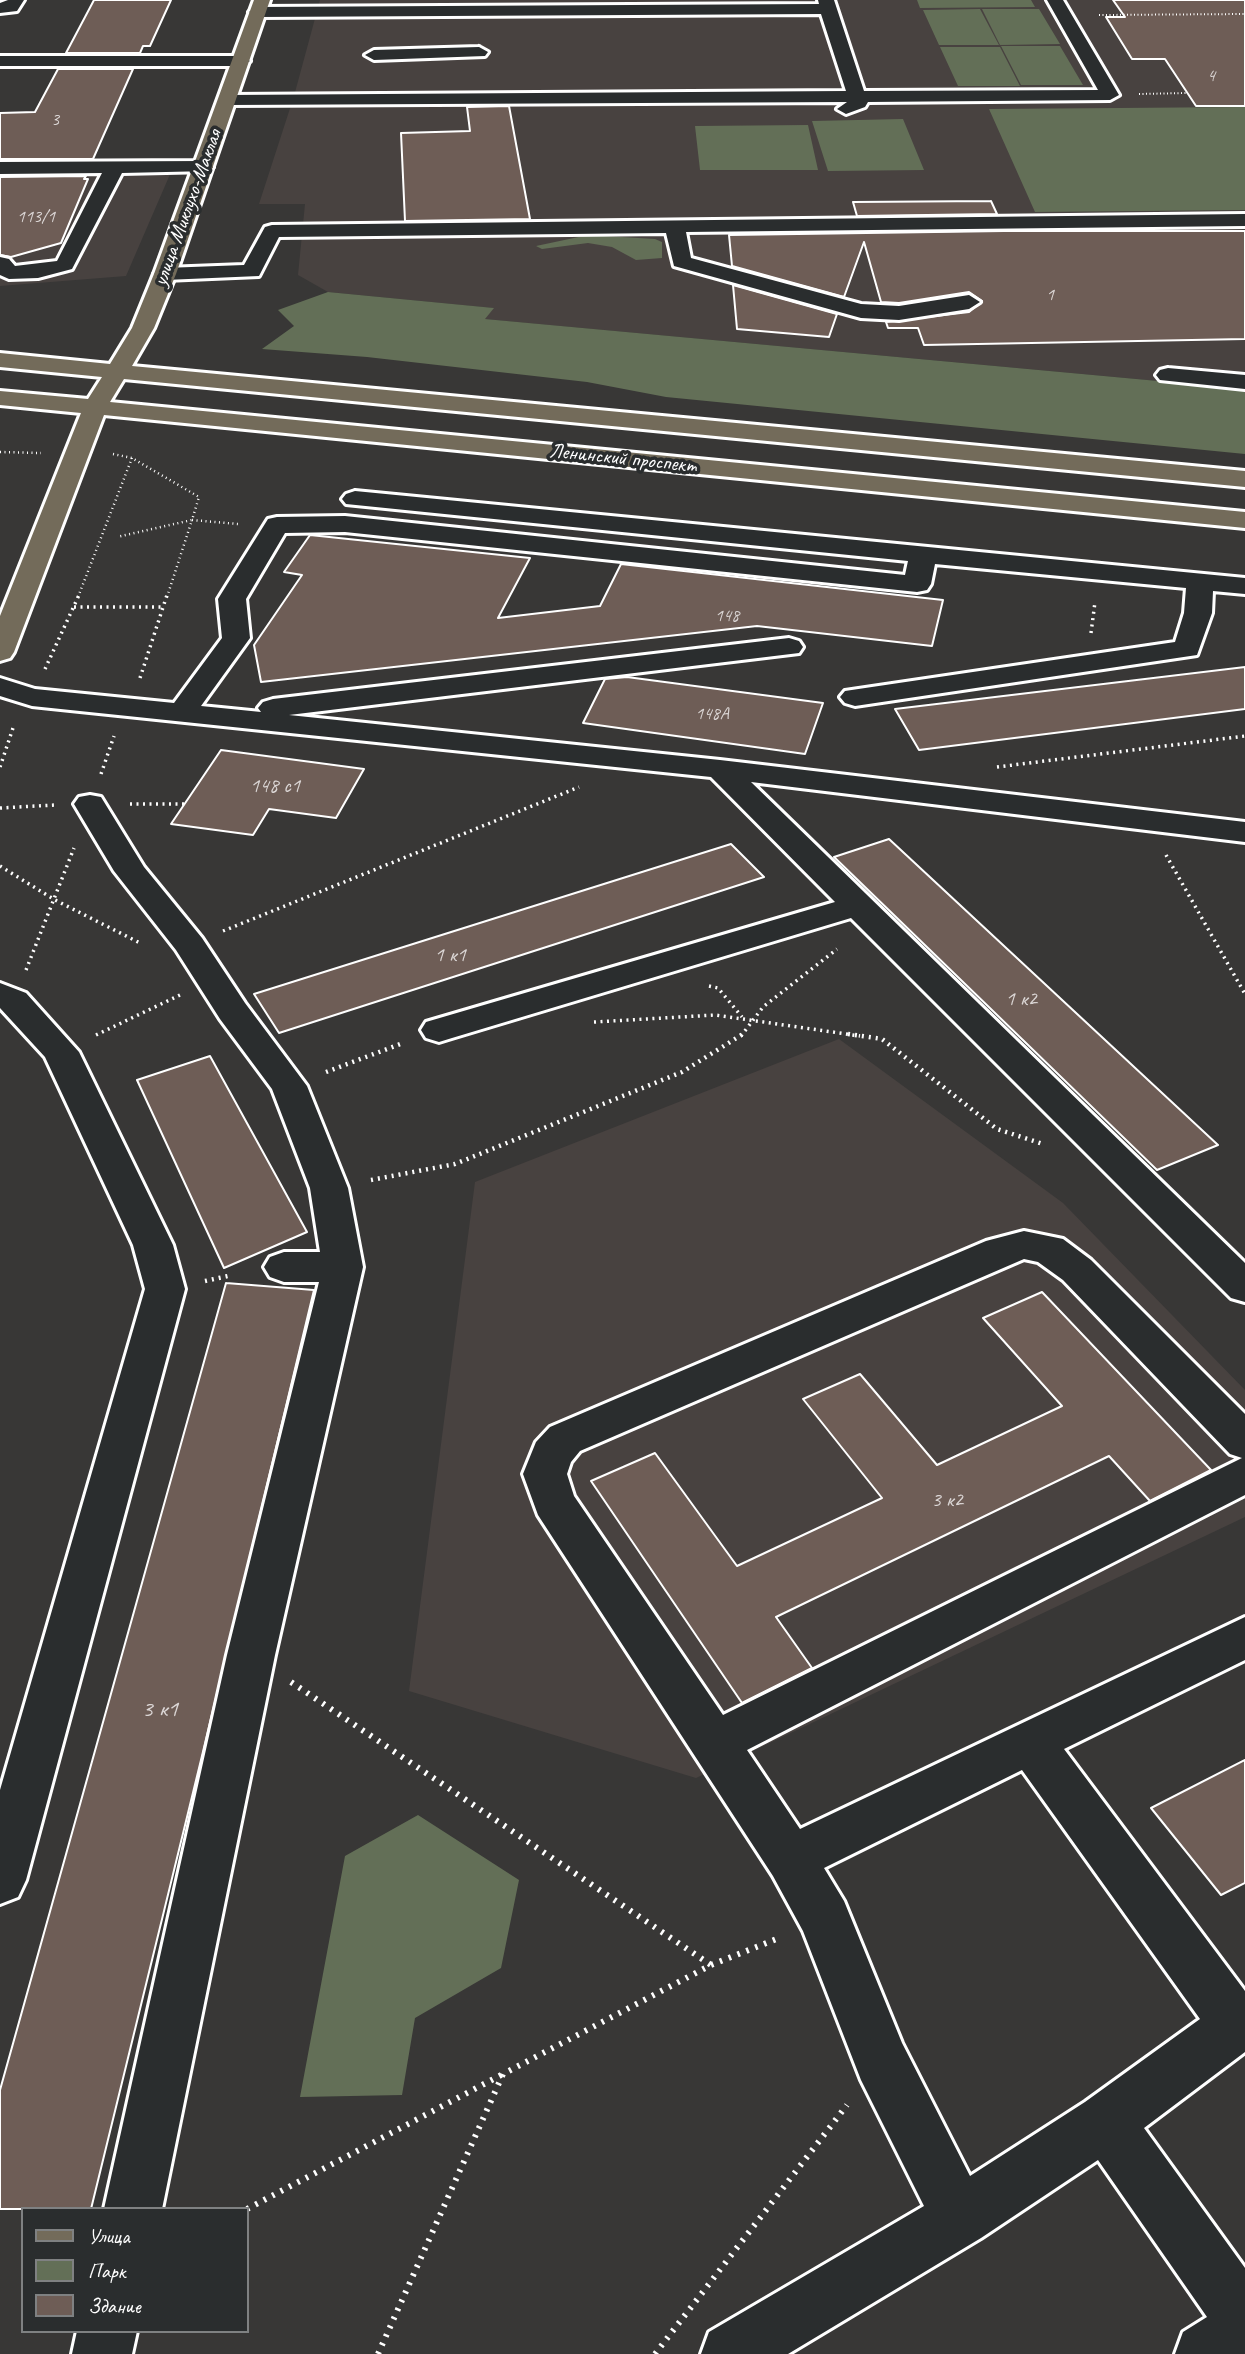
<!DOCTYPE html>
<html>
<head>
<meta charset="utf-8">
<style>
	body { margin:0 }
	#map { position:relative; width:1245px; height:2354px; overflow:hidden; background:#383736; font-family:Caveat,sans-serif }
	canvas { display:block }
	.legend { position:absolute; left:21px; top:2207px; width:228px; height:126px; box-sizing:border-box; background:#2a2d2e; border:2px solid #7f8182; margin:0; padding:9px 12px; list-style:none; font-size:21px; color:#fff }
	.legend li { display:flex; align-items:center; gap:14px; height:35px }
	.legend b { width:35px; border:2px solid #7f8182 }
</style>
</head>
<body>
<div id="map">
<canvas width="1245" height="2354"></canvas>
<ul class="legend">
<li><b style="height:9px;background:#736b5a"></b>Улица</li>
<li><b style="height:19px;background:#636f57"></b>Парк</li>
<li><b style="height:19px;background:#6e5d56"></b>Здание</li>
</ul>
</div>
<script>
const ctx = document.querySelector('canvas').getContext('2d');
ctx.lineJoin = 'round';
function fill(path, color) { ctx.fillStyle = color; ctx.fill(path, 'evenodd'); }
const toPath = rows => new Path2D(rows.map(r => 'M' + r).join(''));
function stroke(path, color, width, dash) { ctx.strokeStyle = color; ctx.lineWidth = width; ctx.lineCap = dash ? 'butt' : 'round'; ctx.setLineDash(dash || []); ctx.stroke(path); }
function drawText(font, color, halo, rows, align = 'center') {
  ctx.font = font + ' Caveat,sans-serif'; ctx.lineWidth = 7; ctx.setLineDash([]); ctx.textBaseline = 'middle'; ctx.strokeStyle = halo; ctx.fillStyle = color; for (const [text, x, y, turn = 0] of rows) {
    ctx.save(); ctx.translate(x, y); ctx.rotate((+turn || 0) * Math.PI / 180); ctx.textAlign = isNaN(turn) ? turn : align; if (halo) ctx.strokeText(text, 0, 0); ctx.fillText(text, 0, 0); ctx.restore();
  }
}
fill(toPath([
	[320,0,1245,0,1245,389,484,319,493,308,328,292,298,275,305,204,259,204,294,96],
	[0,164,171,172,126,276,0,286],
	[839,1039,1063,1203,1245,1390,1245,1517,696,1778,409,1691,475,1182]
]), '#484240');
fill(toPath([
	[917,0,1031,0,1035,7,920,8],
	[980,9,999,45,939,45,923,10],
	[982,9,1039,9,1060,44,1000,45],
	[1001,46,1060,46,1083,85,1021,85],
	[940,47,1000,47,1020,86,958,86],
	[1245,107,1245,210,1035,212,989,109],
	[903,119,924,170,828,171,812,121],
	[808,125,818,170,700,170,695,126],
	[588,235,655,239,662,242,662,258,636,260,612,247,588,243,542,249,536,246],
	[328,292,494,308,485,319,1245,389,1245,454,666,397,587,382,367,357,262,349,294,326,278,310],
	[418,1815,519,1880,501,1968,415,2018,402,2095,300,2097,345,1856]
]), '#636f57');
const building = toPath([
	[94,0,171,0,150,46,143,46,140,53,66,53,94,0],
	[1113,0,1245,0,1245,106,1196,106,1165,59,1132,59,1106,17,1125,17,1113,0],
	[58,69,133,69,93,159,0,159,0,113,35,112,58,69],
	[509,106,530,219,405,221,401,133,470,131,467,107,509,106],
	[86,176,84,179,88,179,61,243,11,257,0,255,0,177,86,176],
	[991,201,997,214,857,216,853,202,991,201],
	[1004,231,1245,231,1245,339,924,345,918,328,888,328,886,322,969,312,982,301,969,292,899,303,881,302,864,242,844,297,732,266,729,235,1004,231],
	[733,285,837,314,829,337,737,329,733,285],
	[310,535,530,558,498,618,600,606,621,564,943,600,932,646,757,626,261,682,254,645,302,575,284,572,310,535],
	[1245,667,1245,709,919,750,895,709,1245,667],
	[627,677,823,703,805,754,583,723,605,679,627,677],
	[221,750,364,769,336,818,269,809,253,835,171,824,221,750],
	[889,839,1218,1145,1157,1170,834,857,889,839],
	[731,844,764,877,279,1033,254,994,731,844],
	[210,1056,307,1232,224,1268,137,1080,210,1056],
	[226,1283,314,1290,201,1760,91,2209,0,2209,0,2090,226,1283],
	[1042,1292,1211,1470,1150,1501,1109,1456,776,1617,812,1668,742,1703,591,1481,655,1453,737,1566,882,1498,803,1399,860,1374,937,1465,1062,1406,983,1318,1042,1292],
	[1245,1760,1245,1883,1221,1895,1151,1808,1245,1760]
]);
fill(building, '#6e5d56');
stroke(building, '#fff', 2);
const minor = toPath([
	[8,0,24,0,17,11,0,13,0,3,8,0],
	[818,0,834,0,864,91,1098,90,1047,0,1063,0,1119,95,1110,100,868,102,865,107,846,114,837,109,847,102,228,105,219,100,228,95,846,91,821,14,257,17,249,12,257,7,819,4,818,0],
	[479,47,488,52,485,56,374,60,365,55,374,50,479,47],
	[0,56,241,56,250,61,241,66,0,66,0,56],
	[203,161,210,163,213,167,210,171,122,173,72,269,38,278,9,279,0,275,0,257,9,259,15,266,57,261,102,173,0,174,0,162,203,161],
	[1245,214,1245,226,686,232,691,258,861,304,899,306,969,295,980,302,969,309,899,320,861,318,674,266,666,233,279,237,259,276,165,280,154,274,165,268,244,265,265,227,272,225,1245,214],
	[1168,368,1245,375,1245,389,1160,380,1156,375,1160,370,1168,368],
	[355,491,1245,578,1245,594,1213,591,1212,613,1197,655,855,706,845,703,840,697,845,691,1175,642,1184,613,1186,588,935,564,931,584,927,590,917,592,345,532,285,533,246,599,250,638,201,706,261,712,258,708,263,702,273,699,789,638,799,641,803,647,799,653,289,715,720,760,1245,822,1245,842,751,782,1245,1263,1245,1302,1231,1298,851,918,452,1038,439,1042,426,1038,421,1030,426,1022,835,902,711,777,32,706,0,696,0,678,35,689,174,703,222,638,218,599,268,519,277,517,345,516,905,575,908,561,346,504,342,499,346,494,355,491],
	[90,795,101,797,144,867,202,938,245,1003,307,1086,348,1188,363,1267,275,1655,162,2209,104,2209,227,1655,319,1282,284,1282,270,1277,264,1267,270,1257,284,1252,320,1252,310,1188,272,1089,220,1019,176,950,114,871,74,804,79,797,90,795],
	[0,983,26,993,79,1052,173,1245,185,1289,26,1880,18,1897,0,1904,0,1790,145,1289,133,1245,45,1057,0,1008,0,983],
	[1024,1231,1063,1239,1091,1260,1245,1414,1245,1495,747,1750,800,1829,1245,1617,1245,1660,1064,1749,1245,1991,1245,2052,1144,2128,1245,2268,1245,2354,1175,2354,1183,2332,1207,2317,1098,2160,981,2238,788,2354,701,2354,709,2332,924,2206,861,2080,803,1931,773,1876,538,1515,523,1474,536,1442,550,1427,986,1241,1024,1231],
	[1024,1259,1038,1262,1063,1280,1230,1454,1242,1458,723,1715,574,1496,567,1474,571,1462,580,1451,1024,1259],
	[1022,1770,1200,2019,1085,2102,970,2176,902,2043,844,1901,824,1868,1022,1770],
	[77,2331,137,2331,132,2354,72,2354,77,2331]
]);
const major = toPath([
	[254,0,270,0,176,274,154,328,132,366,1245,471,1245,487,124,379,110,402,1245,512,1245,528,104,415,14,652,10,658,0,661,0,616,81,413,0,405,0,391,88,399,102,377,0,367,0,353,110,364,132,328,154,274,254,0]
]);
stroke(minor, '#fff', 6);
stroke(major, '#fff', 6);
stroke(toPath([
	[1099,15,1245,14],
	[1139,94,1187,93]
]), '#fff', 2, [1, 2.5]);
stroke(toPath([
	[0,452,41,453],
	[113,454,132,458,199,497,192,520,117,537],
	[78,597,132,458],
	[167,597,192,520,238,524]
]), '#fff', 2.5, [1, 3.5]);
stroke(toPath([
	[74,607,165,607],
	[1091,633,1095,602],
	[45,669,79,595],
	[140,678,167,595],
	[0,767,14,725],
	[997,767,1245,736],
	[101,774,114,736],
	[130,804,185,804],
	[0,808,55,805],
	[1166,855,1245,994],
	[0,866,55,900,140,943],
	[223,931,579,787],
	[26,970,74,848],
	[709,986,718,988,742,1017],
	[594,1022,715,1015,860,1036],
	[96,1035,180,995],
	[741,1036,763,1007,837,949]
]), '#fff', 3.5, [2, 4.5]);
stroke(toPath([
	[848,1034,882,1039,997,1129,1043,1144],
	[326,1072,403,1043],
	[371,1180,455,1164,682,1072,743,1034],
	[205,1281,228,1276]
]), '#fff', 4.5, [2, 5]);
stroke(toPath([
	[291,1682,711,1965],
	[247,2209,503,2074],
	[378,2354,503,2074,711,1965,779,1938],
	[655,2354,847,2105]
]), '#fff', 6, [2.5, 7]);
fill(minor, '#2a2d2e');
fill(major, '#736b5a');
drawText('18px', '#dbd6d5', null, [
	["4",1211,76],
	["3",55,120],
	["113/1",36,217],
	["1",1050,295],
	["148",727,616],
	["148А",712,714]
]);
drawText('21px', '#fff', '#2a2d2e', [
	["улица Миклухо-Маклая",188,208,-70],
	["Ленинский проспект",623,459,6]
]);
drawText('21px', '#dbd6d5', null, [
	["148 с1",275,786],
	["1 к1",450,955],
	["1 к2",1021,999],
	["3 к2",947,1500]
]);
drawText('24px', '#dbd6d5', null, [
	["3 к1",160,1710]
]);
</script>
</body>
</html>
